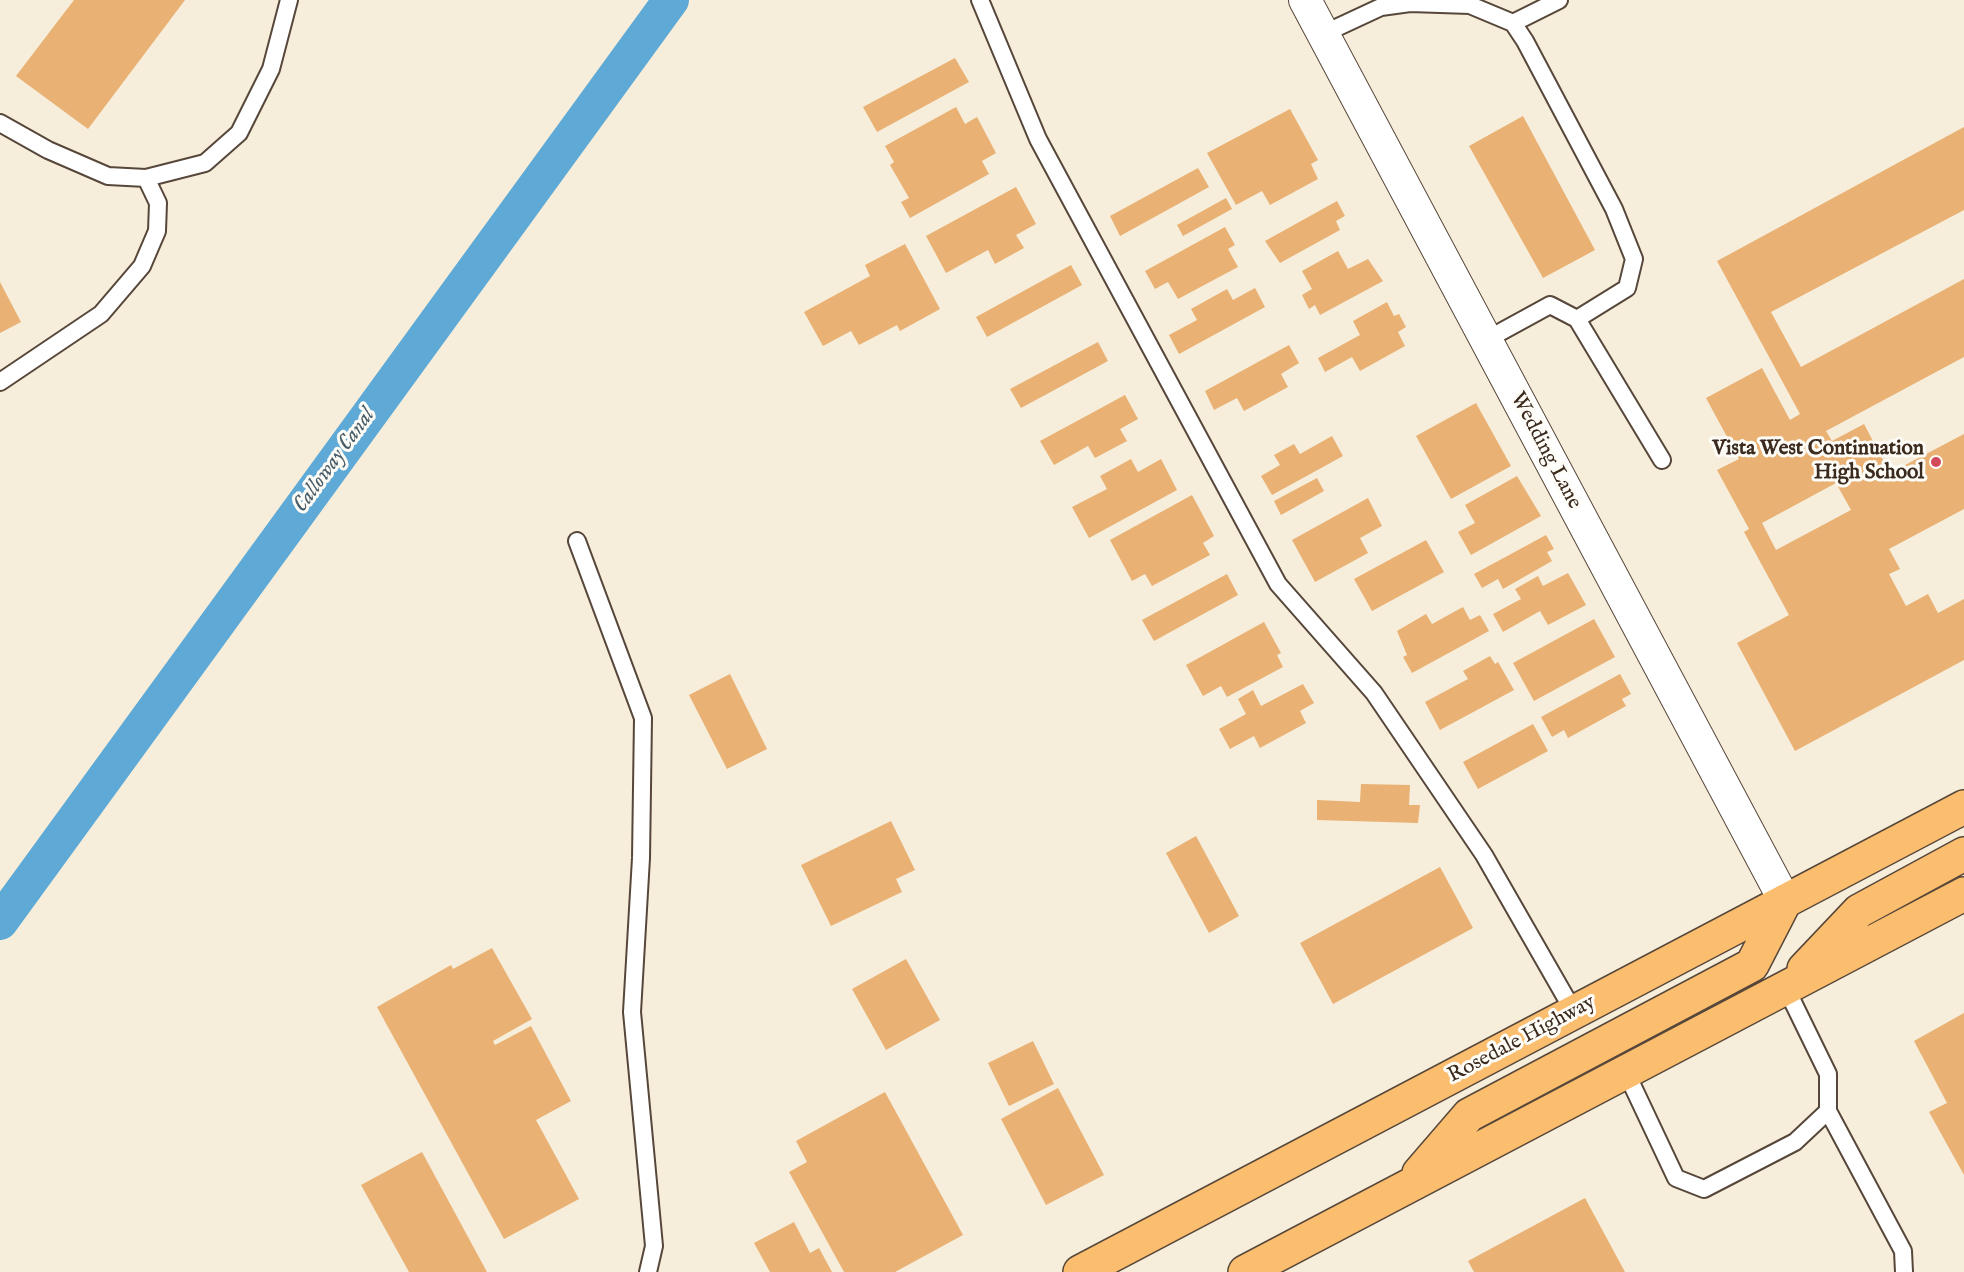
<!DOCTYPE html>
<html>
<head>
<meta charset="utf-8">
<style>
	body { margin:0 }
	canvas { display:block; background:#f6eedb }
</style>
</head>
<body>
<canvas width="1964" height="1272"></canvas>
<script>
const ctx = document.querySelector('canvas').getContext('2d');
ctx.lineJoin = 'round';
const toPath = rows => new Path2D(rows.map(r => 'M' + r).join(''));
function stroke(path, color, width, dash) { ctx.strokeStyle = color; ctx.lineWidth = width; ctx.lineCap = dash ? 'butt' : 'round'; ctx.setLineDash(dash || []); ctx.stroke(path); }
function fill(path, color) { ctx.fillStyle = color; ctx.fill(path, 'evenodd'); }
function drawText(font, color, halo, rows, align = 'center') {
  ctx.font = font + ' "IM FELL English",serif'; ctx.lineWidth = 6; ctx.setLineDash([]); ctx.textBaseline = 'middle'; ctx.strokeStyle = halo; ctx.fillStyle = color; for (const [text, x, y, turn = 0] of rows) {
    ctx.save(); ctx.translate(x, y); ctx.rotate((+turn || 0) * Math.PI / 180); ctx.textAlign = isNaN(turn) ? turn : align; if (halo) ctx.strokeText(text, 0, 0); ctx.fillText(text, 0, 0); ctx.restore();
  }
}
stroke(toPath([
	[0,922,671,0]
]), '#5ea9d6', 36);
fill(toPath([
	[74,0,185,0,88,129,16,76],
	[955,58,969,82,877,132,863,107],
	[956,107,965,124,977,117,996,153,982,161,989,174,910,218,901,202,909,198,890,165,894,162,885,146],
	[1290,109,1318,160,1311,164,1318,179,1270,205,1262,191,1236,205,1207,153],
	[1523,116,1595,250,1543,278,1469,146],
	[1964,127,1964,210,1771,312,1801,367,1964,279,1964,357,1826,431,1832,441,1864,424,1890,473,1964,434,1964,509,1889,549,1900,569,1889,574,1906,606,1928,594,1938,613,1964,599,1964,660,1795,751,1737,643,1789,615,1744,532,1749,529,1717,470,1739,459,1706,398,1762,368,1790,420,1800,414,1717,261],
	[1836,483,1851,510,1776,550,1762,523],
	[1198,168,1209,187,1120,236,1110,216],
	[1016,187,1036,224,1016,235,1024,248,995,264,988,250,946,273,926,236],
	[1226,198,1232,209,1183,236,1177,225],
	[1337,201,1345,216,1336,221,1340,230,1280,263,1265,241],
	[1225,227,1235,245,1228,249,1238,267,1178,299,1168,282,1155,289,1145,271],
	[905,244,940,309,900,331,897,325,859,345,851,331,823,346,804,312,870,276,865,265],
	[1338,251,1348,269,1368,259,1383,281,1320,315,1315,305,1309,309,1302,295,1312,289,1302,271],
	[1071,265,1082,285,987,337,976,317],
	[0,282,21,322,0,333],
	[1255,288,1265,307,1179,354,1169,335,1197,320,1191,309,1227,289,1233,300],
	[1387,302,1394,316,1399,314,1406,327,1398,332,1405,346,1360,371,1352,357,1325,372,1318,358,1360,335,1353,321],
	[1098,342,1108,361,1021,408,1010,389],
	[1289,345,1299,363,1281,374,1288,387,1244,411,1237,398,1214,410,1205,391],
	[1125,395,1138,419,1120,429,1127,441,1095,458,1088,446,1054,465,1040,441],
	[1476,403,1511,466,1451,499,1416,436],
	[1332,436,1343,456,1272,495,1261,476,1280,465,1274,455,1294,444,1300,454],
	[1131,459,1138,472,1161,459,1177,490,1089,538,1072,507,1107,489,1100,476],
	[1517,476,1541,516,1471,555,1458,532,1475,523,1465,505],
	[1317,478,1324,491,1281,515,1274,501],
	[1192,495,1214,536,1203,543,1210,555,1152,586,1145,574,1132,581,1110,540],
	[1368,498,1382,526,1360,538,1368,553,1315,582,1292,540],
	[1546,535,1554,549,1547,552,1552,561,1503,589,1498,579,1482,588,1474,574],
	[1426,540,1444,572,1372,611,1354,579],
	[1568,573,1586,605,1548,625,1540,611,1503,632,1493,614,1521,599,1515,589,1538,576,1543,586],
	[1227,574,1238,595,1154,641,1142,620],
	[1463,607,1470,620,1480,615,1489,631,1412,673,1403,657,1407,655,1397,631,1426,614,1432,624],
	[1594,619,1615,657,1534,701,1513,663],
	[1264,622,1281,653,1277,655,1283,667,1227,697,1221,686,1203,696,1186,665],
	[1490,656,1495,664,1498,662,1514,690,1440,730,1425,702,1468,679,1463,671],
	[730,674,767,749,727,769,689,695],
	[1620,674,1631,694,1622,699,1626,706,1568,738,1564,730,1552,737,1541,717],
	[1303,684,1314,703,1300,711,1306,723,1260,748,1254,736,1230,749,1219,729,1246,714,1238,699,1253,690,1261,706],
	[1533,724,1548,751,1478,789,1463,762],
	[1361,784,1410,785,1409,805,1420,805,1418,823,1317,820,1317,800,1360,802],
	[891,821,915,870,896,879,902,892,831,926,801,865],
	[1196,836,1239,916,1209,933,1166,853],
	[1440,867,1473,928,1333,1004,1300,943],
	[492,948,532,1019,493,1041,495,1045,531,1026,571,1101,536,1120,579,1199,504,1239,377,1007,451,965,453,969],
	[906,959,940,1020,886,1050,852,989],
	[1964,1013,1964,1175,1929,1112,1947,1103,1914,1041],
	[1033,1041,1054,1084,1009,1106,988,1063],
	[1058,1088,1104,1175,1046,1205,1001,1119],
	[885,1092,963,1235,895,1272,844,1272,789,1172,807,1162,796,1141],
	[422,1152,487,1272,409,1272,361,1185],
	[1585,1198,1625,1272,1474,1272,1468,1261],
	[794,1222,810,1253,819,1248,832,1272,770,1272,754,1243]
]), '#e9b173');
const lane = toPath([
	[980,0,1038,139,1278,584,1374,693,1484,855,1574,1012],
	[1513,23,1559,0],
	[1323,34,1381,7,1410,3,1470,5,1513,23,1525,41,1614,209,1634,259,1627,288,1577,319],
	[0,123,48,150,108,176,146,178,205,163,239,133,271,69,289,0],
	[1486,340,1550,305,1577,319,1662,460],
	[0,382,101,314,142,266,157,231,158,203,146,178],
	[577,541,643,718,641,858,632,1012,654,1246,648,1272],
	[1626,1072,1676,1178,1704,1189,1795,1142,1828,1111,1828,1074,1786,988],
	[1828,1111,1903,1251,1904,1272]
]);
const street = toPath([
	[1305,0,1785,901]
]);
const primary = toPath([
	[1804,969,1859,911,1964,854],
	[1419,1173,1469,1115,1752,965,1785,901],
	[1080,1272,1964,807],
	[1245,1272,1964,894]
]);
stroke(lane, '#57473a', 20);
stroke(street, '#57473a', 34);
stroke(primary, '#57473a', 36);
stroke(lane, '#fff', 16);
stroke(street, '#fff', 32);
stroke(primary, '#fbbd6e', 33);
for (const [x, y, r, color] of [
	[1936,462,6,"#d1495b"]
]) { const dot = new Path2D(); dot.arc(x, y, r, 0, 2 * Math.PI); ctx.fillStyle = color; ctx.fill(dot); stroke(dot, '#fdfcf7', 2); }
drawText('bold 21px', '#3b2a1e', '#fdfcf7', [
	["Vista West Continuation",1924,450],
	["High School",1924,474]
], 'right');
drawText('21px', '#3b2a1e', '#fdfcf7', [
	["Wedding Lane",1545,451,62],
	["Rosedale Highway",1522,1040,-28]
]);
drawText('italic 22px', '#495d68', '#fdfcf7', [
	["Calloway Canal",335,461,-54]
]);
</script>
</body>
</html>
